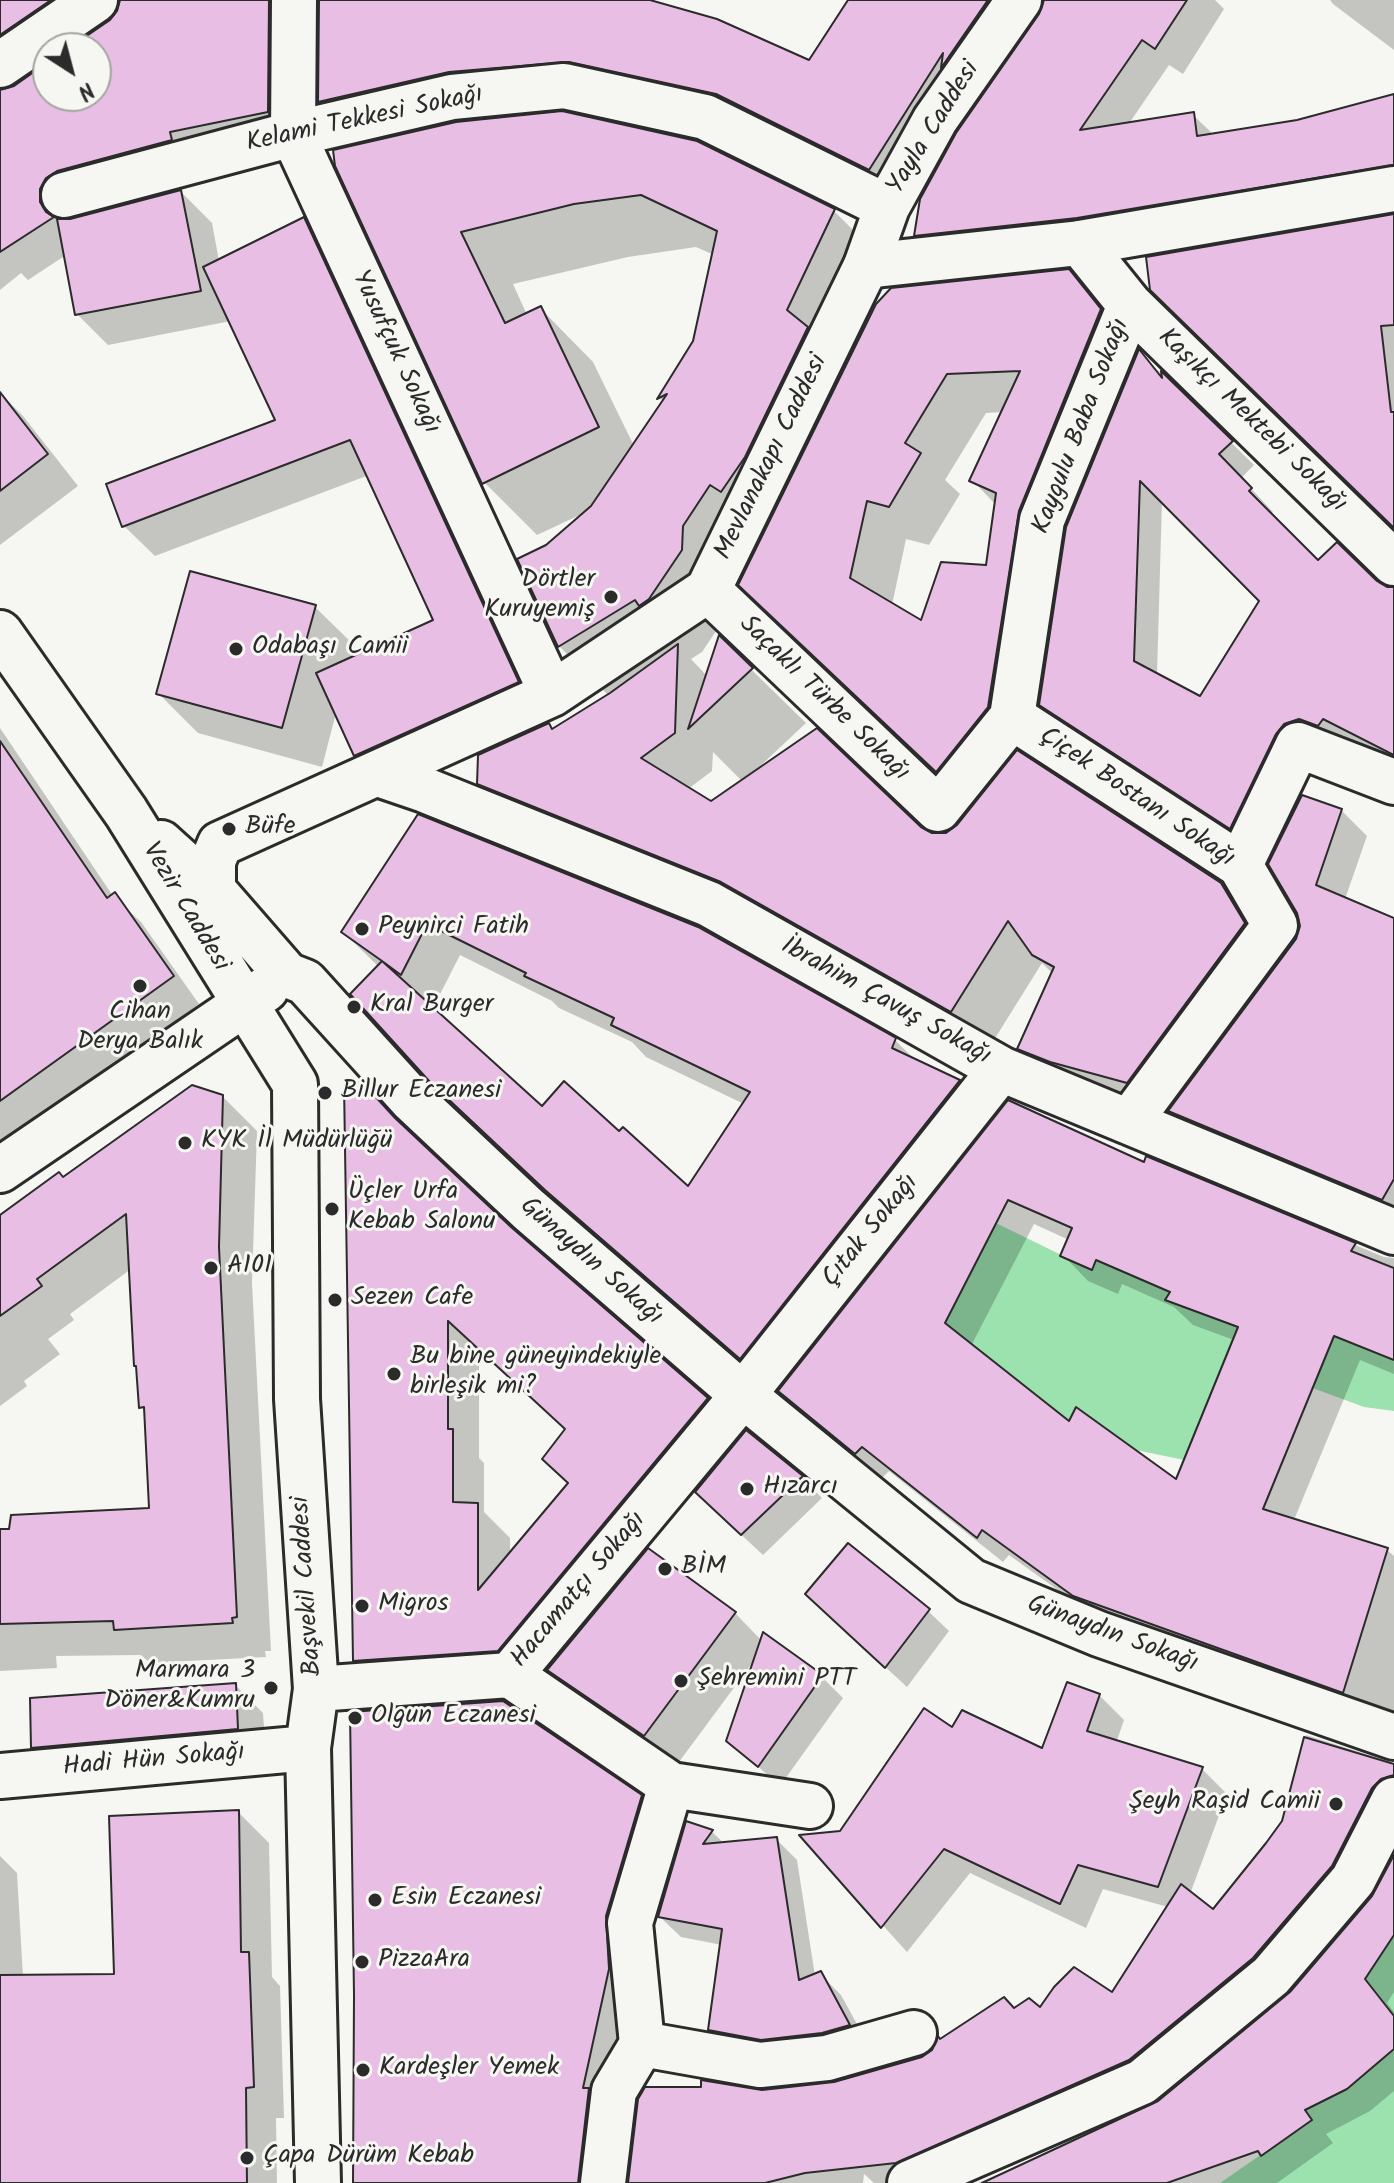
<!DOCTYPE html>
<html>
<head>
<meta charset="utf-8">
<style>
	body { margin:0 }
	#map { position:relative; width:1394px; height:2183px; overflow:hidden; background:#f6f6f2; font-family:Kalam,sans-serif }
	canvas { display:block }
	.north { position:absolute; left:32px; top:32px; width:80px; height:80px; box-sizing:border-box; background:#f6f6f2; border:2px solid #a5a5a2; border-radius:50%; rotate:144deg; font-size:22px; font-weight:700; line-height:32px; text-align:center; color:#2b2b2b }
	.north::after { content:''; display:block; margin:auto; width:28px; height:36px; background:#2b2b2b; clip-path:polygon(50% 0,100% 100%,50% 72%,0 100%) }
</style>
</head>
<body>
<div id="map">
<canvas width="1394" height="2183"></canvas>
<div class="north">N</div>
</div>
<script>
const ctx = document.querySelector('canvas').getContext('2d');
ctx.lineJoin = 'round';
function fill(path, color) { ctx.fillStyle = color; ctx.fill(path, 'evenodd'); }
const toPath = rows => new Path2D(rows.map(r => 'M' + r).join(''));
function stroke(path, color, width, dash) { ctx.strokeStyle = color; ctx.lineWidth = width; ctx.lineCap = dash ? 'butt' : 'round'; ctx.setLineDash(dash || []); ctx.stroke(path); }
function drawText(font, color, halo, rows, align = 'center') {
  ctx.font = font + ' Kalam,sans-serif'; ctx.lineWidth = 6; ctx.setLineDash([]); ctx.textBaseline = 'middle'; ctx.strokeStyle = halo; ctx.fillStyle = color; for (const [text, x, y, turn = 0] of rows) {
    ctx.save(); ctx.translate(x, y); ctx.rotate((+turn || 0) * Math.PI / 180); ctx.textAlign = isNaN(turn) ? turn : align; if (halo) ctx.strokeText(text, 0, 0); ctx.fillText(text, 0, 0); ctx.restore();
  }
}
fill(toPath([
	[996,1223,1092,1270,1096,1260,1170,1292,1166,1300,1251,1332,1333,1336,1394,1360,1394,1411,1364,1407,1226,1356,1184,1460,1136,1450,1069,1421,982,1352,958,1382,915,1277],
	[1394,1935,1394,2016,1386,2005,1376,2014,1356,1993],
	[1394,2049,1394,2183,1220,2183,1311,2120,1305,2111,1314,2106,1359,2063]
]), '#9ce2ae');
fill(toPath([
	[0,0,643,0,809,63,859,0,1032,0,897,197,598,89,348,129,320,101,321,3,311,5,295,140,74,206,67,221,181,192,212,223,219,261,304,220,334,250,548,713,386,786,355,755,336,713,322,767,198,733,158,693,315,607,355,646,351,660,436,621,369,475,155,556,124,526,278,421,231,321,108,345,77,314,66,255,28,280,21,273,0,290],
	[121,3,119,12,110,22,73,48,96,48,96,96,48,96,48,65,14,88,3,91,5,82,109,7],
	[1054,0,1215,0,1224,9,1183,74,1169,65,1128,125,1193,115,1214,135,1297,122,1394,97,1394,194,942,261,916,235],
	[1330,0,1394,0,1394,50,1333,4],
	[696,143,834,211,887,264,840,362,846,368,1068,271,1108,311,1139,352,1254,465,1241,478,1273,512,1270,515,1318,563,1394,602,1394,765,1324,741,1253,850,1065,727,1041,704,1066,530,1058,551,1027,746,1021,755,1220,884,1259,923,1281,962,1297,940,1341,810,1367,836,1345,899,1394,920,1394,1218,1196,1136,1171,1111,1165,1120,1057,1086,1020,1048,1053,974,1042,963,989,1048,517,821,479,783,548,725,553,730,609,696,559,646,547,546,584,513,537,535,484,482,337,165],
	[696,247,714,255,695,342,660,398,664,402,634,446,593,362,540,308,527,315,513,284,628,257],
	[1003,412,972,480,996,505,987,567,922,623,892,605,906,539,929,545,960,494,945,480,986,413],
	[1162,500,1261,601,1201,698,1157,675],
	[755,550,781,624,974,808,959,826,946,835,932,835,756,770,806,723,720,639,707,676,691,659,702,652,734,604,735,579],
	[713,752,743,782,711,803,688,789,712,771],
	[1394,221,1394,526,1152,289],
	[0,393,23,416,78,486,0,545],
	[0,728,113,896,141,922,199,1004,0,1148],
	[419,817,895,1040,916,1061,959,1082,991,1114,773,1390,580,1222,465,1115,379,967,343,932],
	[460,955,552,1001,559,1008,632,1042,646,1057,744,1104,688,1189,619,1134,542,1109,423,1002,425,1000,434,1006],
	[362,1084,414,1139,510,1229,707,1399,739,1431,530,1682,388,1693,355,1660],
	[479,1350,566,1430,570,1484,510,1556,510,1538,484,1512,484,1463,479,1458],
	[222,1096,257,1131,252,1283,271,1651,265,1651,266,1657,150,1663,141,1655,56,1656,57,1668,0,1671,0,1531,151,1510,146,1412,141,1407,131,1269,70,1314,74,1320,48,1339,60,1354,24,1381,27,1386,0,1406,0,1218,64,1179],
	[1009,1103,1145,1164,1147,1159,1384,1257,1394,1258,1394,1374,1360,1360,1294,1520,1387,1550,1394,1556,1394,1726,1101,1621,1009,1555,1003,1562,889,1471,882,1478,806,1416,781,1391],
	[1034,1224,1069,1240,1063,1255,1088,1281,1118,1294,1122,1284,1174,1307,1193,1325,1234,1340,1177,1482,1070,1424,971,1346],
	[801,1477,822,1498,763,1555,718,1513],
	[928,1611,949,1631,907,1687,829,1615],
	[735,1613,762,1641,764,1635,822,1677,843,1698,780,1786,728,1740,756,1658,676,1766,580,1700,550,1670],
	[235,1685,263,1713,266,1757,62,1776,33,1747],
	[1099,1695,1124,1720,1116,1743,1202,1769,1227,1794,1190,1894,1213,1912,1284,1822,1306,1735,1394,1763,1394,1812,1276,1981,923,2183,874,2183,864,2174,863,2183,630,2183,762,2092,834,2084,922,2059,1014,2010,1041,2010,1112,1994,1168,1907,1103,1889,1086,1928,970,1873,907,1952,803,1837,841,1833,952,1730,1043,1750],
	[641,1797,664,1820,631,1993,603,2183,355,2183],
	[238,1812,269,1843,272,1977,280,1986,284,2118,276,2118,277,2183,0,2183,0,1856,17,1873,23,1977,116,1976],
	[688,1823,712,1832,725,1844,776,1839,797,1860,815,1976,820,1974,841,1995,869,2046,731,2051,710,2030,722,1945,681,1937,660,1917],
	[1394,1859,1394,1992,1387,2003,1394,2012,1394,2091,1370,2111,1326,2134,1333,2143,1277,2183,978,2183,1153,2106,1288,1997,1377,1893]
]), '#0003');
const building = toPath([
	[0,0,51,0,0,35,0,0],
	[120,0,269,0,268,112,170,132,172,140,57,171,46,178,40,189,40,202,46,212,54,217,0,252,0,90,14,86,48,62,48,96,96,96,96,48,69,48,110,20,117,11,120,0],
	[319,0,650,0,717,19,809,60,848,0,988,0,941,68,943,53,869,170,716,94,569,62,449,72,318,102,319,0],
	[1044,0,1187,0,1155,49,1142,40,1080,130,1194,112,1197,136,1297,120,1394,94,1394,165,1077,218,914,236,920,199,956,133,1039,14,1044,0],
	[562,111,697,141,835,209,787,310,808,327,745,457,721,492,710,485,683,526,682,550,649,599,639,606,635,600,558,647,517,559,546,545,591,506,667,394,657,399,693,341,717,231,641,195,574,204,461,232,505,323,541,306,599,427,482,484,335,166,333,150,456,122,562,111],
	[181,190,201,291,75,315,57,219,70,219,181,190],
	[1394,214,1394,325,1381,326,1391,412,1394,412,1394,528,1150,290,1146,257,1394,214],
	[304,217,519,682,354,756,316,673,433,620,350,440,122,527,106,484,275,420,203,267,304,217],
	[1069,269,1101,309,1019,511,988,707,936,772,738,585,876,304,891,288,1069,269],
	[1020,371,969,481,996,493,986,565,941,562,921,620,850,578,867,501,889,507,921,453,905,443,947,374,1020,371],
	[1139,349,1162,378,1161,371,1233,441,1219,454,1252,488,1249,491,1318,560,1337,542,1377,581,1387,587,1394,587,1394,755,1323,719,1318,726,1299,719,1284,724,1276,734,1230,829,1039,705,1066,527,1139,349],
	[1140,481,1259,601,1200,696,1134,661,1140,481],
	[0,392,48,454,0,491,0,392],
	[190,571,316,605,282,728,156,694,190,571],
	[719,635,753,668,688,729,719,635],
	[678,644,675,733,641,758,711,801,817,728,921,827,932,833,946,833,957,825,1017,750,1221,883,1245,923,1127,1083,1050,1062,1017,1049,1054,967,1032,955,1008,921,951,1012,721,882,477,784,478,755,549,723,552,729,610,693,678,644],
	[0,741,107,898,115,892,174,976,0,1101,0,741],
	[1302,795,1342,809,1316,885,1394,918,1394,1179,1382,1200,1168,1111,1296,939,1300,926,1297,913,1268,864,1302,795],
	[418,814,698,927,896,1038,892,1048,960,1080,740,1359,545,1190,430,1082,350,994,382,961,341,932,418,814],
	[427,924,526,973,524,976,614,1018,611,1025,750,1092,688,1186,623,1127,619,1131,564,1081,542,1106,382,961,401,975,427,924],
	[362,1082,395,1118,511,1227,708,1398,498,1651,353,1661,344,1084,362,1082],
	[448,1321,565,1429,542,1459,568,1483,478,1590,478,1503,453,1502,453,1429,448,1429,448,1321],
	[192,1085,223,1095,219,1247,237,1617,232,1618,233,1623,114,1630,113,1621,0,1624,0,1529,9,1529,11,1515,149,1508,144,1407,139,1408,136,1366,134,1366,126,1214,37,1279,42,1286,0,1316,0,1215,59,1172,63,1177,192,1085],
	[1008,1100,1144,1162,1146,1156,1356,1243,1351,1251,1394,1268,1394,1360,1334,1336,1263,1509,1388,1548,1343,1693,1073,1596,982,1530,977,1538,862,1447,855,1454,778,1391,1008,1100],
	[1008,1200,1072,1228,1060,1256,1092,1270,1096,1260,1170,1292,1165,1300,1238,1327,1176,1479,1076,1407,1069,1421,945,1323,1008,1200],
	[746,1430,803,1476,741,1535,695,1492,746,1430],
	[848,1543,930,1609,885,1668,805,1594,848,1543],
	[648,1548,736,1612,644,1736,547,1670,648,1548],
	[763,1632,823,1675,758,1767,726,1741,763,1632],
	[1067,1682,1100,1694,1087,1731,1203,1767,1158,1887,1078,1865,1060,1904,944,1849,881,1928,799,1835,840,1831,924,1708,952,1727,962,1710,1042,1748,1067,1682],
	[236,1683,238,1729,31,1748,30,1698,236,1683],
	[503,1701,642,1795,606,1916,609,1969,583,2088,589,2088,578,2183,353,2183,354,1995,350,1712,503,1701],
	[1304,1737,1394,1764,1394,1775,1381,1779,1372,1788,1332,1866,1253,1958,1129,2060,896,2163,805,2173,765,2183,628,2183,638,2099,645,2087,701,2087,701,2080,762,2090,834,2082,922,2057,932,2050,938,2036,940,2039,1004,1997,1014,2008,1029,1998,1040,2007,1054,1987,1074,1967,1112,1992,1181,1884,1213,1909,1266,1843,1282,1821,1304,1737],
	[239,1810,241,1952,249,1952,254,2087,246,2088,247,2183,0,2183,0,1975,114,1974,109,1816,239,1810],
	[686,1821,713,1830,703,1844,777,1837,799,1980,821,1971,850,2025,822,2033,761,2040,708,2030,722,1929,658,1917,686,1821],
	[1394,1855,1394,1935,1365,1979,1394,2016,1394,2049,1347,2089,1305,2110,1312,2120,1261,2156,1258,2151,1167,2183,982,2183,1158,2101,1290,1992,1372,1896,1394,1855]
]);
fill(building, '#e9bee4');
stroke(building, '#2b2b2b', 2);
const minor = toPath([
	[294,0,293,134,552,694],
	[0,65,95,0],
	[64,195,293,134,452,97,564,86,705,117,887,207],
	[1080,243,1130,305,1394,563],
	[708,590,938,809,1012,717,1042,520,1130,305],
	[0,633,126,812,295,1084,297,1399,316,1689,308,1748,318,2183],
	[1012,717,1240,865,1275,925,1129,1122],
	[378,774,425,790,709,904,1001,1069,1394,1232],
	[161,843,213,890,287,975,305,982,412,1100,528,1209,743,1395,971,1581,1099,1634,1394,1737],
	[1240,865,1298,745,1394,782],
	[213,890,213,861,220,844,552,694,708,590,866,266,887,207,935,120,1019,0],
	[0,1170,266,989],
	[510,1675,671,1785,630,1923,642,2044,614,2091,603,2183],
	[316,1689,510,1675,743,1395,1001,1069],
	[0,1776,308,1748],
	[671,1785,810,1806],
	[642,2044,760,2065,827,2058,914,2033],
	[910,2183,1142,2082,1271,1976,1353,1880,1394,1800]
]);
const major = toPath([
	[866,266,1080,243,1394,189]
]);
stroke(minor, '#2b2b2b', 50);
stroke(major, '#2b2b2b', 50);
stroke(minor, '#f6f6f2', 44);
stroke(major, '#f6f6f2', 44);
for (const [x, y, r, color] of [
	[611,597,8,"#2b2b2b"],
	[236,649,8,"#2b2b2b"],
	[229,829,8,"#2b2b2b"],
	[362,929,8,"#2b2b2b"],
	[140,986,8,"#2b2b2b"],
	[354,1007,8,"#2b2b2b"],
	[325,1093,8,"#2b2b2b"],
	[185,1143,8,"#2b2b2b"],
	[332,1209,8,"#2b2b2b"],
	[211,1268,8,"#2b2b2b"],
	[335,1300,8,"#2b2b2b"],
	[394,1374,8,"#2b2b2b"],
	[747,1489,8,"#2b2b2b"],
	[665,1569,8,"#2b2b2b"],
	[362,1606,8,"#2b2b2b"],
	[681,1681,8,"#2b2b2b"],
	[271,1688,8,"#2b2b2b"],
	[355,1718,8,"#2b2b2b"],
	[1336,1804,8,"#2b2b2b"],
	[375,1900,8,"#2b2b2b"],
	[362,1962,8,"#2b2b2b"],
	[363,2070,8,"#2b2b2b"],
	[247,2158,8,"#2b2b2b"]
]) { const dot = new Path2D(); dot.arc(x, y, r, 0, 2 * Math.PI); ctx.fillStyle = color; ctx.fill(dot); stroke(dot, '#f6f6f2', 3); }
drawText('26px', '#2b2b2b', '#f6f6f2', [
	["Kelami Tekkesi Sokağı",365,121,-12],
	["Yayla Caddesi",935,129,-58],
	["Yusufçuk Sokağı",394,353,65],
	["Kaşıkçı Mektebi Sokağı",1251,422,44],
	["Kaygulu Baba Sokağı",1083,427,-69],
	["Mevlanakapı Caddesi",773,458,-64],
	["Saçaklı Türbe Sokağı",823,700,44],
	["Çiçek Bostanı Sokağı",1136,799,34],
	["Vezir Caddesi",184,908,59],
	["İbrahim Çavuş Sokağı",885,1003,29],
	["Çıtak Sokağı",872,1232,-51],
	["Günaydın Sokağı",590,1263,41],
	["Başvekil Caddesi",309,1586,-94],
	["Hacamatçı Sokağı",580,1591,-50],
	["Günaydın Sokağı",1112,1636,20],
	["Hadi Hün Sokağı",154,1762,-5]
]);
drawText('26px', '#2b2b2b', '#f6f6f2', [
	["Dörtler",595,582,"right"],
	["Kuruyemiş",595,612,"right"],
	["Odabaşı Camii",252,649],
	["Büfe",245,829],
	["Peynirci Fatih",378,929],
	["Kral Burger",370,1007],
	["Cihan",140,1014,"center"],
	["Derya Balık",140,1044,"center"],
	["Billur Eczanesi",341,1093],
	["KYK İl Müdürlüğü",201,1143],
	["Üçler Urfa",348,1194],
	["Kebab Salonu",348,1224],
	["A101",227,1268],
	["Sezen Cafe",351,1300],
	["Bu bine güneyindekiyle",410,1359],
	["birleşik mi?",410,1389],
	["Hızarcı",763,1489],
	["BİM",681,1569],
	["Migros",378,1606],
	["Marmara 3",255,1673,"right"],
	["Döner&Kumru",255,1703,"right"],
	["Şehremini PTT",697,1681],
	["Olgun Eczanesi",371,1718],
	["Şeyh Raşid Camii",1320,1804,"right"],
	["Esin Eczanesi",391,1900],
	["PizzaAra",378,1962],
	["Kardeşler Yemek",379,2070],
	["Çapa Dürüm Kebab",263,2158]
], 'left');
</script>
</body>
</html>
